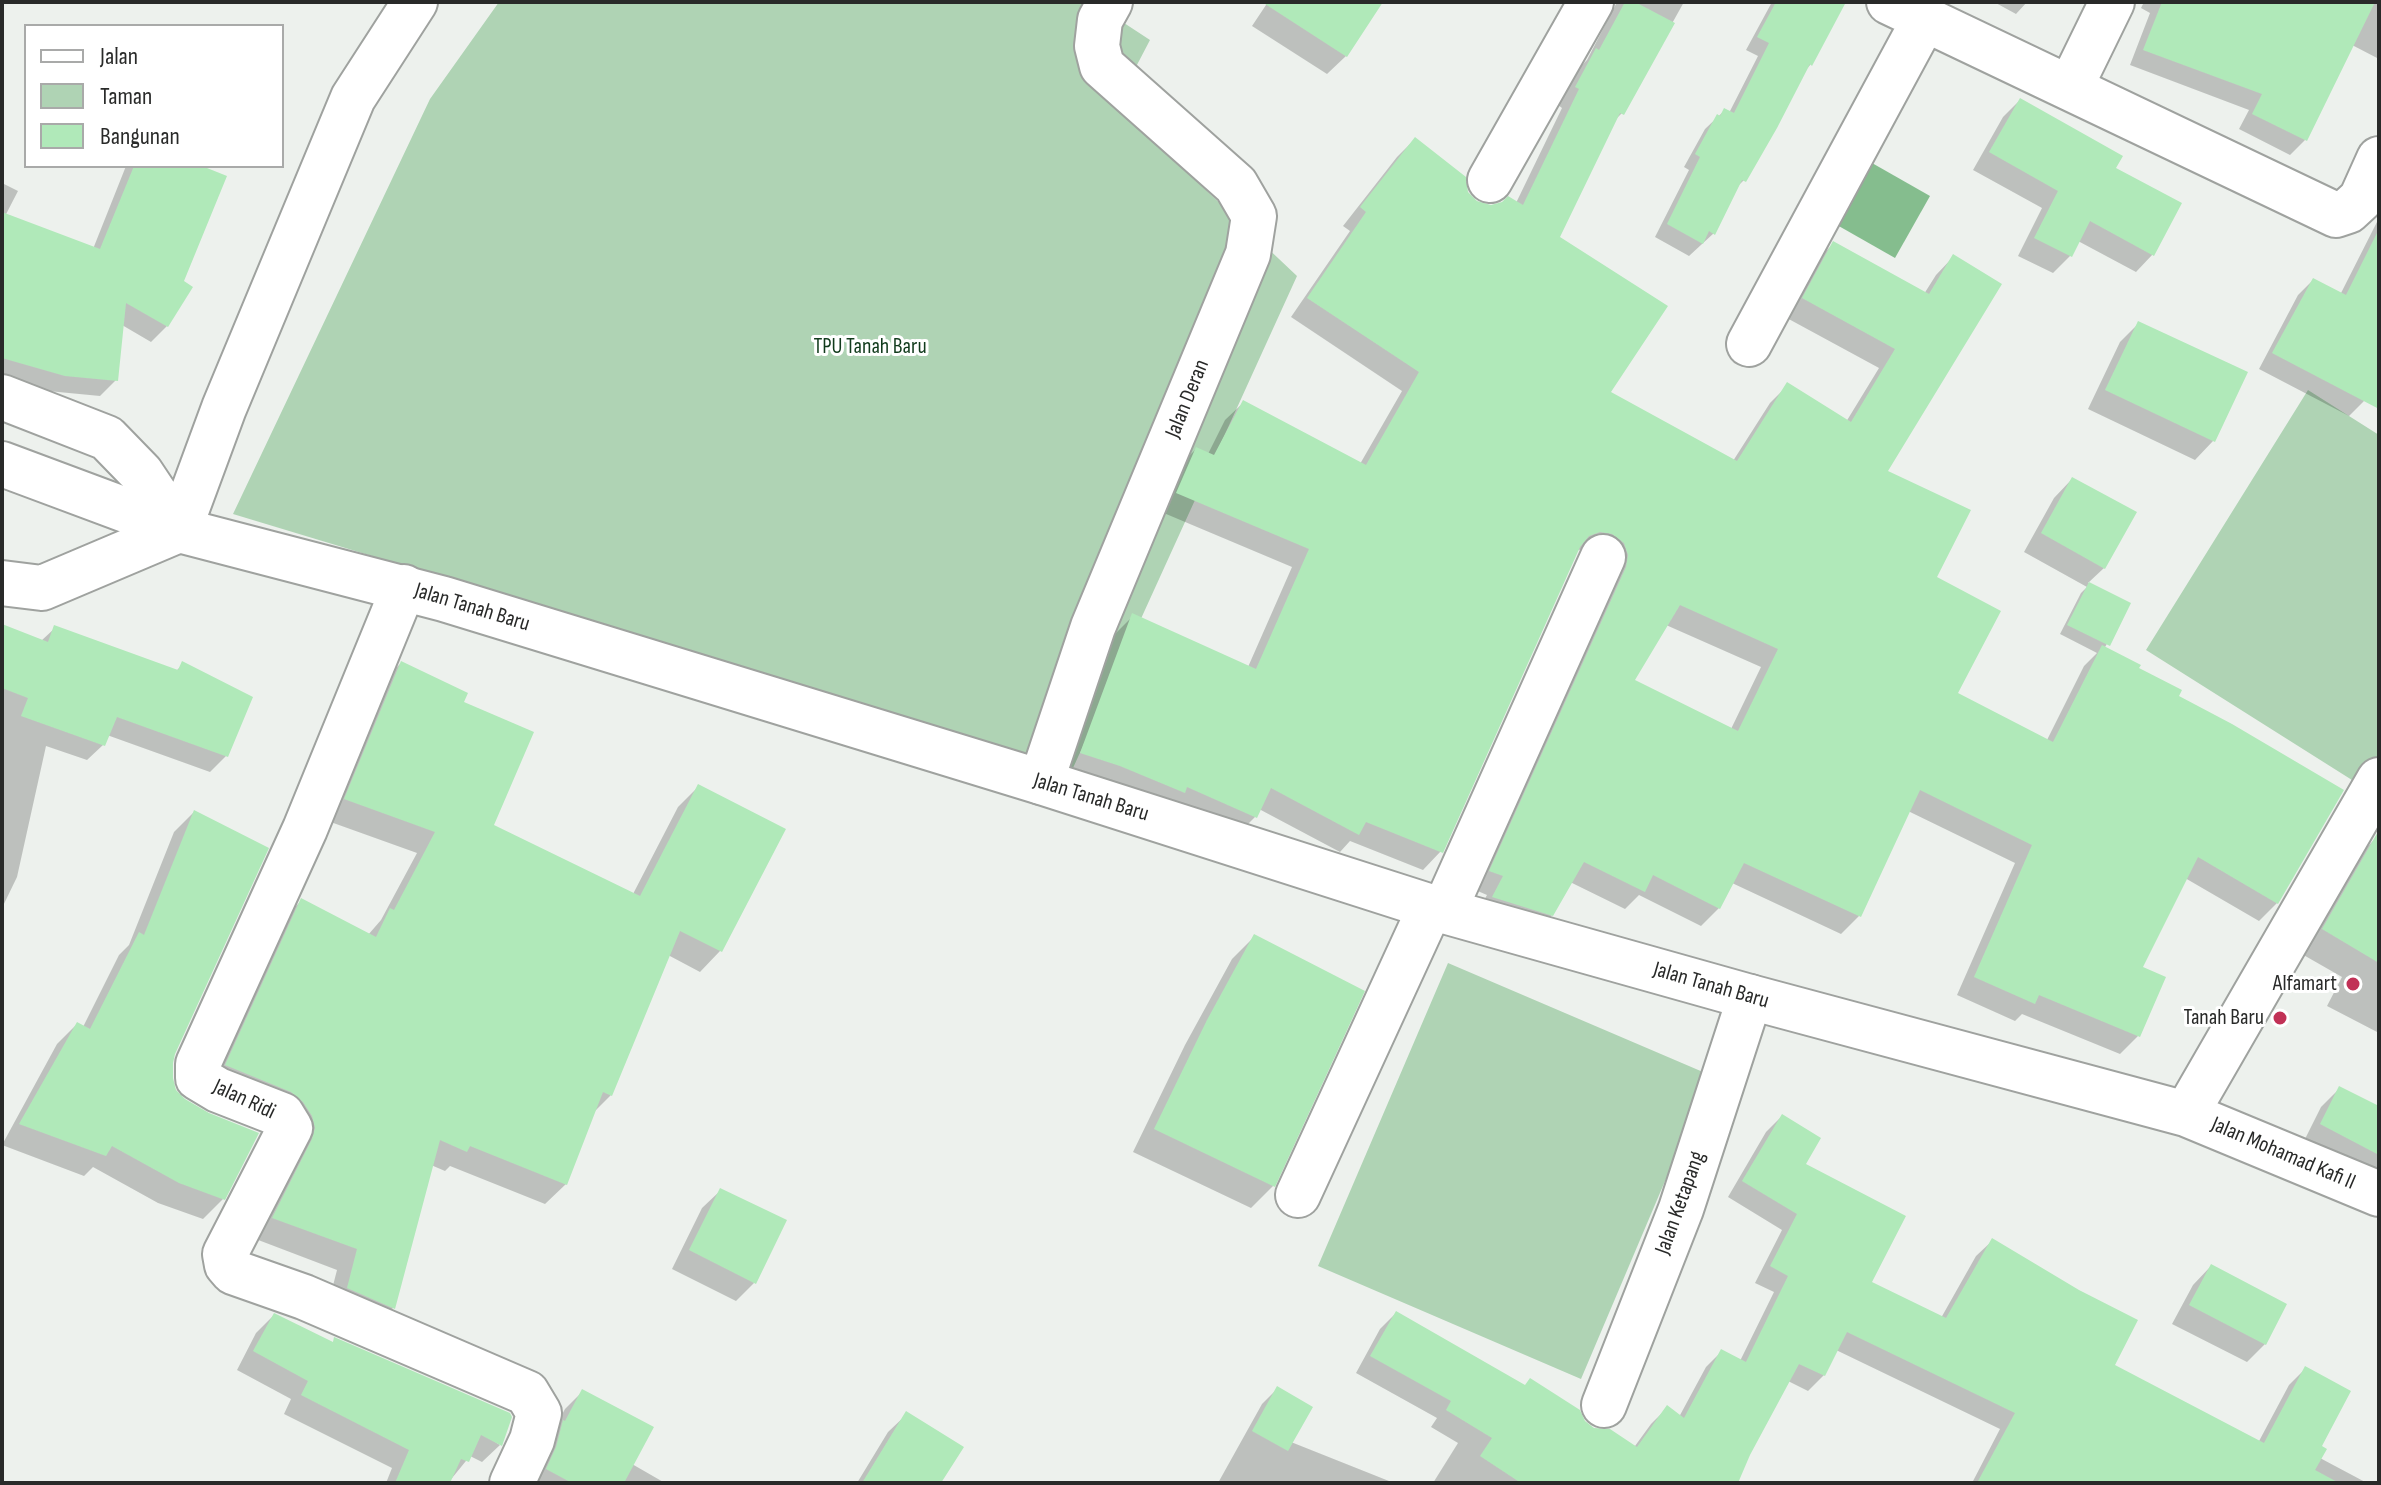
<!DOCTYPE html>
<html>
<head>
<meta charset="utf-8">
<style>
	body { margin:0 }
	#map { position:relative; width:2381px; height:1485px; overflow:hidden; background:#edf1ed; font-family:"Sofia Sans Condensed",sans-serif }
	canvas { display:block }
	.frame { position:absolute; inset:0; border:4px solid #292a29; pointer-events:none }
	.legend { position:absolute; left:24px; top:24px; width:260px; height:144px; box-sizing:border-box; background:#fff; border:2px solid #a9aaa9; margin:0; padding:10px 14px; list-style:none; font-size:24px; color:#292a29 }
	.legend li { display:flex; align-items:center; gap:16px; height:40px }
	.legend b { width:40px; border:2px solid #a9aaa9 }
</style>
</head>
<body>
<div id="map">
<canvas width="2381" height="1485"></canvas>
<div class="frame"></div>
<ul class="legend">
<li><b style="height:10px;background:#fff"></b>Jalan</li>
<li><b style="height:22px;background:#afd3b4"></b>Taman</li>
<li><b style="height:22px;background:#b0e9b9"></b>Bangunan</li>
</ul>
</div>
<script>
const ctx = document.querySelector('canvas').getContext('2d');
ctx.lineJoin = 'round';
function fill(path, color) { ctx.fillStyle = color; ctx.fill(path, 'evenodd'); }
const toPath = rows => new Path2D(rows.map(r => 'M' + r).join(''));
function stroke(path, color, width, dash) { ctx.strokeStyle = color; ctx.lineWidth = width; ctx.lineCap = dash ? 'butt' : 'round'; ctx.setLineDash(dash || []); ctx.stroke(path); }
function drawText(font, color, halo, rows, align = 'center') {
  ctx.font = font + ' "Sofia Sans Condensed",sans-serif'; ctx.lineWidth = 6; ctx.setLineDash([]); ctx.textBaseline = 'middle'; ctx.strokeStyle = halo; ctx.fillStyle = color; for (const [text, x, y, turn = 0] of rows) {
    ctx.save(); ctx.translate(x, y); ctx.rotate((+turn || 0) * Math.PI / 180); ctx.textAlign = isNaN(turn) ? turn : align; if (halo) ctx.strokeText(text, 0, 0); ctx.fillText(text, 0, 0); ctx.restore();
  }
}
fill(toPath([
	[499,2,1092,2,1150,40,1116,105,1297,276,1073,768,233,514,430,99],
	[2308,390,2379,435,2379,779,2371,792,2146,650],
	[1448,963,1710,1075,1581,1379,1318,1266]
]), '#afd3b4');
fill(toPath([
	[1872,163,1930,196,1895,258,1837,225]
]), '#85bd8e');
fill(toPath([
	[1268,2,1381,2,1346,56,1327,74,1252,26],
	[1617,2,1684,2,1622,113,1613,122,1557,238,1608,393,1733,461,1770,403,1788,385,1846,422,1879,368,1785,317,1815,262,1833,244,1924,294,1936,275,1954,256,1886,472,1934,578,1955,694,2047,740,2084,666,2097,653,2060,634,2081,593,2087,587,2024,552,2054,498,2072,479,2104,568,2088,583,2129,604,2104,649,2177,697,2277,903,2259,921,2185,878,2141,968,2163,978,2138,1036,2120,1054,2022,1014,2015,1021,1957,995,2015,863,1908,811,1859,916,1841,934,1732,883,1719,908,1701,926,1639,895,1625,909,1570,882,1552,915,1533,933,1475,916,1487,895,1473,889,1594,551,1582,549,1576,551,1441,851,1423,870,1350,841,1340,852,1259,809,1255,817,1237,835,1063,771,1115,634,1133,616,1248,667,1292,567,1159,511,1178,467,1196,449,1208,454,1225,420,1244,402,1360,464,1402,391,1291,317,1350,231,1343,226,1397,157,1415,139,1476,203,1491,207,1516,203,1562,108,1558,105,1578,69,1587,60],
	[1666,625,1761,667,1731,729,1632,680],
	[1772,2,1822,2,1811,64,1804,72,1744,180,1736,188,1714,233,1689,256,1655,237,1689,170,1684,167,1705,129,1724,111,1729,113,1758,56,1746,50],
	[1994,2,2027,2,2016,14],
	[2144,2,2379,2,2379,59,2352,45,2305,140,2290,155,2239,129,2249,110,2130,65,2150,13,2141,8],
	[2020,100,2113,169,2153,254,2136,272,2078,241,2070,256,2053,273,2018,256,2042,208,1973,170,2003,117],
	[126,166,197,166,181,282,167,326,151,342,122,325,116,380,100,396,48,391,2,378,2,223,93,249],
	[2,183,18,191,2,222],
	[2379,218,2379,372,2364,401,2349,416,2259,369,2298,295,2313,280,2340,295],
	[2138,324,2245,373,2213,441,2195,460,2088,409,2120,342],
	[2,626,41,641,55,628,176,671,183,664,226,756,210,772,107,735,103,745,87,760,46,746,17,877,2,908],
	[401,663,461,703,491,826,633,894,678,807,698,787,783,829,720,951,700,972,668,955,611,1095,593,1113,566,1184,545,1204,450,1166,445,1171,431,1165,393,1308,373,1328,327,1309,337,1270,253,1238,295,1149,206,1086,281,921,301,901,368,935,381,920,417,853,325,820,381,683],
	[194,812,171,1063,174,1091,183,1101,208,1115,223,1199,203,1219,158,1203,93,1167,84,1176,2,1145,57,1044,77,1024,83,1027,119,955,129,945,174,832],
	[2376,838,2379,840,2379,1033,2327,1006,2342,977,2300,953,2353,861],
	[1254,937,1273,1186,1251,1208,1133,1152,1185,1045,1232,959],
	[2340,1088,2379,1108,2379,1182,2303,1143,2321,1107],
	[1782,1116,1803,1165,1869,1283,1941,1318,1976,1256,1992,1241,2112,1366,2258,1443,2289,1385,2305,1369,2320,1458,2367,1483,1972,1483,2000,1429,1836,1350,1824,1375,1808,1391,1788,1381,1749,1454,1736,1483,1433,1483,1458,1443,1431,1427,1437,1418,1356,1373,1380,1329,1396,1313,1593,1430,1635,1446,1651,1424,1667,1408,1679,1417,1706,1367,1722,1351,1740,1361,1774,1292,1755,1283,1782,1230,1728,1197,1766,1132],
	[721,1190,754,1283,736,1301,672,1269,702,1208],
	[2211,1266,2265,1344,2247,1362,2172,1324,2193,1285],
	[274,1315,331,1344,335,1340,500,1445,482,1462,470,1456,448,1483,386,1483,392,1468,284,1414,291,1399,237,1370,256,1333],
	[1278,1388,1291,1442,1394,1483,1218,1483,1262,1404],
	[582,1392,632,1464,665,1483,532,1483,552,1433,565,1409],
	[907,1414,939,1483,857,1483,888,1432]
]), '#0003');
fill(toPath([
	[1262,2,1383,2,1347,57],
	[1625,2,1635,2,1675,23,1624,115,1620,113,1560,237,1668,306,1611,392,1737,461,1787,382,1851,422,1895,349,1802,298,1833,241,1929,294,1953,254,2002,284,1888,471,1971,510,1937,577,2001,611,1958,693,2053,742,2102,645,2141,665,2139,668,2182,690,2179,696,2232,724,2344,790,2278,904,2198,857,2143,967,2166,977,2140,1037,2039,995,2035,1004,1974,977,2032,845,1920,790,1861,917,1744,863,1720,909,1653,875,1645,892,1584,862,1553,916,1492,897,1503,876,1489,871,1626,567,1628,555,1624,543,1612,534,1600,532,1589,536,1580,547,1443,853,1366,822,1359,835,1271,788,1257,818,1187,787,1185,793,1120,766,1080,753,1132,613,1256,669,1309,549,1176,493,1196,447,1214,455,1243,400,1366,465,1419,372,1307,298,1366,212,1360,207,1415,137,1466,177,1468,192,1477,201,1491,205,1502,202,1508,196,1523,205,1579,89,1575,87,1596,48,1599,50],
	[1680,605,1778,649,1738,731,1635,680],
	[1776,2,1846,2,1812,66,1810,64,1777,128,1746,182,1742,180,1715,235,1709,231,1703,244,1667,224,1700,157,1695,154,1717,114,1720,116,1724,108,1734,113,1769,43,1757,37],
	[2162,2,2375,2,2307,141,2252,114,2262,94,2143,50],
	[2020,98,2123,156,2116,168,2182,203,2154,256,2090,221,2072,257,2034,238,2058,191,1989,152],
	[134,166,202,166,227,176,184,281,193,287,168,327,126,303,118,381,65,376,2,358,2,212,100,249],
	[2379,229,2379,409,2272,353,2313,278,2346,295],
	[2138,321,2248,372,2215,442,2105,390],
	[2072,477,2137,512,2105,569,2041,533],
	[2089,582,2131,603,2110,646,2067,625],
	[2,624,48,642,54,625,178,670,182,661,253,697,228,757,117,717,105,746,21,716,28,698,2,688],
	[401,661,468,693,464,702,534,732,494,825,640,896,698,784,786,829,722,952,680,931,612,1096,603,1092,567,1185,470,1146,467,1152,440,1140,395,1309,347,1288,357,1249,272,1218,312,1139,315,1128,312,1116,303,1102,291,1092,225,1065,301,898,376,937,390,908,394,910,435,832,344,799],
	[194,810,269,848,175,1054,173,1063,173,1078,176,1090,185,1099,209,1113,259,1133,225,1200,179,1183,112,1146,106,1156,19,1124,77,1022,90,1029,139,932,144,935],
	[2379,830,2379,963,2322,929],
	[1254,934,1365,991,1275,1187,1154,1129,1207,1020],
	[2339,1086,2379,1106,2379,1155,2320,1124],
	[1782,1114,1821,1138,1806,1164,1906,1216,1872,1282,1946,1318,1992,1238,2079,1290,2138,1320,2115,1365,2264,1443,2305,1366,2351,1391,2322,1446,2327,1449,2315,1470,2339,1483,1977,1483,2015,1413,1847,1332,1825,1376,1799,1364,1750,1455,1738,1483,1521,1483,1480,1456,1492,1438,1446,1410,1451,1401,1370,1356,1396,1311,1525,1385,1530,1378,1580,1410,1585,1421,1594,1428,1610,1429,1637,1447,1667,1405,1684,1418,1721,1349,1746,1362,1788,1276,1770,1266,1797,1214,1742,1181],
	[720,1188,787,1220,756,1284,689,1250],
	[2211,1264,2287,1304,2266,1345,2189,1305],
	[274,1313,333,1342,334,1337,510,1413,512,1417,502,1446,481,1435,469,1462,461,1459,450,1483,395,1483,409,1450,301,1395,308,1381,253,1351],
	[1277,1386,1313,1407,1288,1451,1252,1431],
	[582,1389,654,1427,624,1483,572,1483,546,1469,556,1447,563,1420,565,1421],
	[906,1411,964,1447,941,1483,862,1483]
]), '#b0e9b9');
const minor = toPath([
	[1889,2,2336,215,2348,211,2361,199,2379,159],
	[2070,88,2112,2],
	[1490,180,1591,2],
	[1749,344,1924,20],
	[2,397,107,438,141,473,179,530],
	[2,583,42,588,179,530,224,408,353,98,415,2],
	[404,587,305,829,198,1064,198,1078,218,1090,282,1115,290,1128,225,1254,227,1265,233,1272,304,1297,527,1393,539,1413,532,1440,512,1483],
	[1041,782,1093,627,1248,254,1254,216,1236,185,1102,66,1097,46,1100,20,1110,2],
	[1444,911,1603,557],
	[1298,1195,1431,906],
	[1604,1405,1681,1209,1750,997]
]);
const secondary = toPath([
	[2,464,179,530,444,599,1041,782,1444,911,1750,997,2186,1114,2379,1194],
	[2186,1114,2379,780]
]);
stroke(minor, '#9fa29f', 48);
stroke(secondary, '#9fa29f', 48);
stroke(minor, '#fff', 44);
stroke(secondary, '#fff', 44);
for (const [x, y, r, color] of [
	[2353,984,8,"#c13156"],
	[2280,1018,8,"#c13156"]
]) { const dot = new Path2D(); dot.arc(x, y, r, 0, 2 * Math.PI); ctx.fillStyle = color; ctx.fill(dot); stroke(dot, '#fff', 3); }
drawText('22px', '#113b1c', '#fff', [
	["TPU Tanah Baru",870,347]
]);
drawText('22px', '#292a29', '#fff', [
	["Jalan Deran",1188,399,-68],
	["Jalan Tanah Baru",472,608,17],
	["Jalan Tanah Baru",1091,798,17],
	["Jalan Tanah Baru",1711,986,16],
	["Jalan Ridi",244,1100,25],
	["Jalan Mohamad Kafi II",2283,1154,23],
	["Jalan Ketapang",1681,1203,-70]
]);
drawText('22px', '#292a29', '#fff', [
	["Alfamart",2337,984],
	["Tanah Baru",2264,1018]
], 'right');
</script>
</body>
</html>
